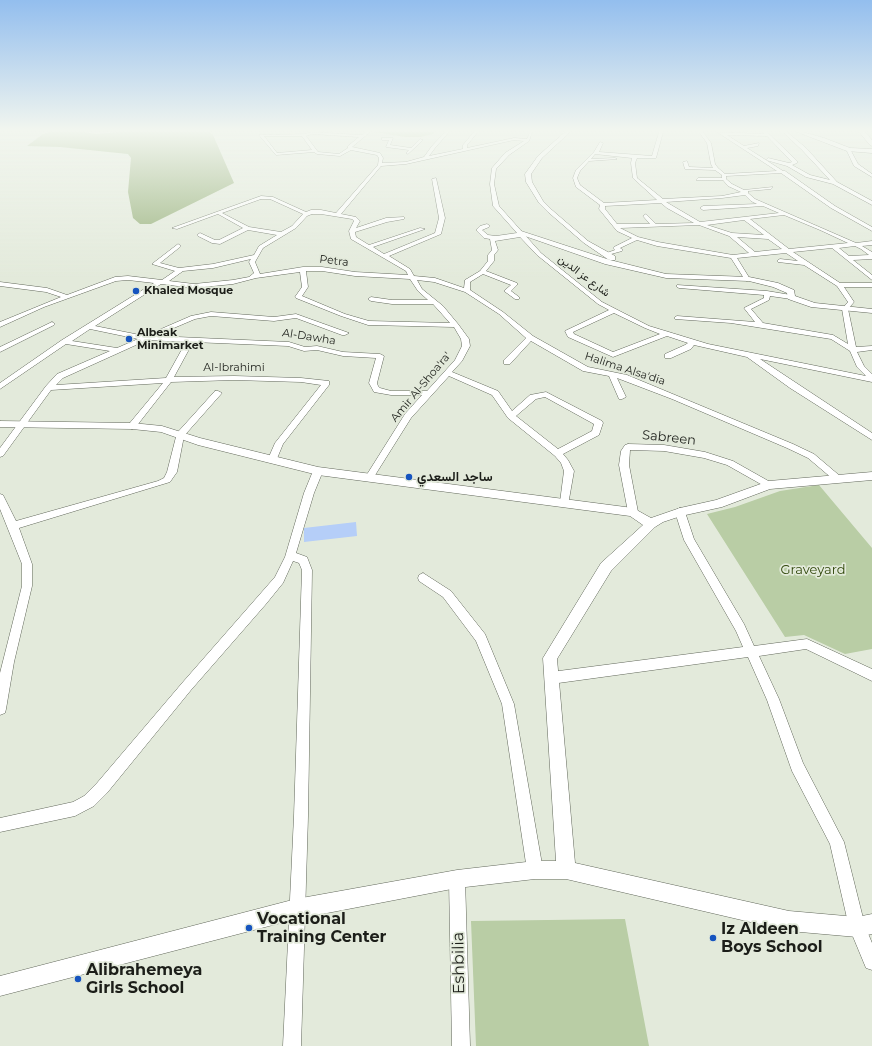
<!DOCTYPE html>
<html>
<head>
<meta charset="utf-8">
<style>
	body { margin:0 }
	canvas { display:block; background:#e3eadb }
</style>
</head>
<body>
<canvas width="872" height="1046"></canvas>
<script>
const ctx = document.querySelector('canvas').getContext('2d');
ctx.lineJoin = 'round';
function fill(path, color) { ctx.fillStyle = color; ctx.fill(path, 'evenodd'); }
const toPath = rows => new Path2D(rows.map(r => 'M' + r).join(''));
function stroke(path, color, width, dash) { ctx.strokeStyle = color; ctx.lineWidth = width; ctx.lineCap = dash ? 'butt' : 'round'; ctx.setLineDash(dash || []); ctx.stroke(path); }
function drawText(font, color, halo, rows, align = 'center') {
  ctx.font = font + ' Montserrat,Vazirmatn,sans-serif'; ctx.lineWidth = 3.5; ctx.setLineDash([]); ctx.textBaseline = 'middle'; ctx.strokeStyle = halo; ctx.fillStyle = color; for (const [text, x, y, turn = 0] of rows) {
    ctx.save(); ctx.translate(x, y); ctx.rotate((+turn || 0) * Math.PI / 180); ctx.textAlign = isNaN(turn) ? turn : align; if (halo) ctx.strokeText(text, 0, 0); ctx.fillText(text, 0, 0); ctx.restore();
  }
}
fill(toPath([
	[819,485,872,548,872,649,845,654,804,635,785,637,707,514,735,507,780,491],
	[625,919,649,1046,476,1046,471,921]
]), '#b9cda5');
fill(toPath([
	[50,132,84,132,97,134,118,132,210,132,213,135,234,183,151,224,140,224,133,218,128,192,131,158,128,154,60,147,27,146,43,134],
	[373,132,435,132,433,134,420,137,406,137]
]), '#95af78');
fill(toPath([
	[356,522,357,536,304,542,304,528]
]), '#b5cef8');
const minor = toPath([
	[311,132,362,135,366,132,370,132,352,147,380,153,383,158,382,163,406,162,424,157,432,146,445,132,449,132,435,148,429,156,463,149,463,145,474,132,478,132,467,145,467,148,514,138,527,139,530,132,532,132,529,141,509,155,496,169,494,184,499,206,541,253,602,302,649,326,708,344,866,376,857,367,850,351,831,339,731,323,675,319,675,317,677,316,755,322,744,308,764,298,764,295,679,288,677,287,677,285,767,291,791,295,794,297,791,299,770,296,769,300,751,309,763,323,833,335,848,344,842,309,848,302,837,286,804,265,778,262,778,260,780,259,798,261,786,253,737,258,750,279,747,281,745,280,731,258,657,246,637,240,620,248,623,250,622,251,604,256,604,254,615,250,613,248,614,247,632,238,617,231,599,209,600,205,576,187,573,178,576,170,594,152,600,142,603,143,599,152,652,156,659,132,663,132,656,158,637,158,635,163,637,178,663,199,722,196,741,192,728,186,723,180,696,180,698,178,722,178,722,175,715,170,685,169,683,162,687,161,689,167,713,168,711,164,707,143,699,132,703,132,711,143,715,164,718,168,725,174,777,171,717,132,764,134,763,132,767,132,797,161,797,163,792,165,810,175,830,180,802,150,783,132,787,132,806,148,837,182,872,201,872,205,833,184,806,177,787,166,766,160,768,158,789,163,792,162,767,136,727,135,744,146,759,143,758,146,747,148,783,171,785,171,835,206,872,227,872,231,831,208,781,173,726,176,726,179,732,184,744,190,773,187,771,189,748,191,748,193,755,199,856,243,872,241,872,245,862,246,872,252,872,259,853,260,872,275,872,280,832,248,793,252,840,283,872,283,872,287,844,287,854,302,848,309,856,347,872,346,872,350,857,352,864,366,872,374,872,382,760,359,872,433,872,440,790,388,747,357,694,345,691,349,671,358,665,358,665,354,685,345,688,343,667,336,613,357,568,337,565,331,567,330,609,310,598,304,537,255,520,237,495,241,498,250,494,255,494,261,486,271,517,283,517,285,511,291,519,297,519,299,515,299,504,291,511,285,483,274,470,282,470,290,503,312,533,336,588,367,627,375,793,444,814,454,840,476,842,478,840,480,834,480,808,458,787,448,672,399,617,378,626,397,622,399,619,399,609,376,583,371,531,341,510,364,504,364,504,360,526,338,499,314,465,292,434,282,417,280,422,289,443,306,458,324,469,339,470,346,462,361,452,372,498,391,512,411,530,395,546,392,602,421,603,423,599,435,563,454,568,460,574,471,568,505,565,506,560,502,564,471,561,463,555,456,508,418,492,395,449,376,411,418,372,480,366,480,364,478,366,476,405,414,422,395,391,395,374,392,369,383,376,358,343,356,317,350,304,351,288,346,193,342,174,377,234,376,301,378,329,381,329,385,283,444,276,461,273,462,268,459,275,443,321,385,301,382,234,380,171,382,135,428,132,429,129,428,128,426,129,424,163,383,51,390,3,456,0,457,0,448,46,386,57,374,110,351,66,344,0,389,0,383,62,340,154,283,128,280,116,281,44,307,0,327,0,322,61,297,46,292,0,286,0,282,47,288,67,295,115,277,128,276,162,280,175,271,152,264,178,244,181,246,180,247,160,263,179,268,213,264,254,255,259,246,277,235,248,230,220,244,212,243,198,236,197,235,200,233,215,240,219,240,243,228,218,214,177,229,172,228,261,196,273,197,306,212,311,210,321,210,336,213,378,165,379,158,377,155,351,150,340,156,317,154,314,152,276,155,259,135,305,134,311,132],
	[312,134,359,137,348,146,348,148,339,154,318,152,306,136,312,134],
	[264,136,302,136,312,150,277,153,264,136],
	[514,140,524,141,505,153,492,168,490,184,493,206,517,233,496,236,488,235,482,230,489,227,490,226,487,224,480,226,477,229,477,231,484,238,490,239,492,250,488,255,488,261,480,271,465,280,464,288,435,278,414,276,410,269,389,256,441,234,445,218,436,178,432,179,439,218,435,233,384,254,373,247,425,229,420,228,369,245,356,237,355,232,387,222,404,219,404,217,386,218,356,228,360,221,356,217,341,214,381,166,406,164,514,140],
	[595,154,632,158,631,163,633,178,657,200,604,203,580,185,577,178,580,171,589,161,617,159,615,158,591,159,595,154],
	[745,195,751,201,757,204,703,206,700,208,703,210,763,206,779,213,700,222,666,202,722,198,745,195],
	[261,199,270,199,303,214,292,226,281,232,249,227,222,213,261,199],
	[661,203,667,208,694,223,656,224,646,214,643,216,650,224,617,224,605,209,605,206,661,203],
	[312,214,321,214,352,219,354,221,349,231,351,239,406,271,408,275,355,272,322,267,303,267,260,274,255,262,263,248,296,228,307,216,312,214],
	[784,215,820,230,848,243,789,249,750,219,784,215],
	[744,220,764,235,732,233,707,225,744,220],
	[699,225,729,236,749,253,733,255,658,242,638,237,620,228,699,225],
	[737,237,768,239,782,249,755,252,737,237],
	[855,246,861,249,869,255,849,256,839,248,855,246],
	[251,259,249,262,254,273,249,277,233,280,194,284,169,281,183,271,213,268,251,259],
	[306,271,322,271,355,276,410,279,418,291,428,300,392,300,371,297,368,299,371,301,392,304,433,304,450,323,369,321,345,314,302,296,308,287,306,271],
	[300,272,302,287,295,297,296,298,341,316,368,325,454,327,461,339,462,346,455,360,427,391,391,391,380,388,378,386,377,383,384,356,380,354,343,352,317,346,305,347,289,342,155,336,195,319,211,316,274,321,296,318,342,335,345,335,349,333,296,314,274,317,211,312,191,316,145,336,95,326,161,284,194,288,233,284,256,278,300,272],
	[614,313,645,328,660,334,613,352,574,334,573,332,614,313],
	[90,329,138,339,117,348,72,341,90,329],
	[147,340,186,342,166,378,56,385,63,378,147,340],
	[545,397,594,424,592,431,558,449,516,416,536,399,545,397],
	[382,138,393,138,390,145,411,148,420,139,423,140,408,154,406,153,409,150,386,147,389,140,382,140,382,138],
	[846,149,850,149,858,164,872,174,872,177,854,166,846,149],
	[52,322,55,324,54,325,0,352,0,347,52,322],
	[215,391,218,391,222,393,184,436,177,472,170,482,19,528,32,564,32,586,14,662,6,709,5,713,0,715,0,673,22,586,22,564,0,509,0,494,3,495,16,521,158,481,164,478,167,472,177,433,215,391],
	[628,444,664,445,705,452,733,461,772,483,774,485,772,487,766,487,727,465,704,458,664,451,630,450,629,465,638,512,636,515,633,516,630,515,628,512,619,465,621,451,625,445,628,444],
	[318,468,323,471,314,493,296,553,307,557,312,570,308,816,301,1046,283,1046,294,816,302,570,299,563,293,561,283,583,266,604,191,690,107,793,94,806,75,816,0,832,0,818,73,802,84,796,97,783,183,682,275,577,285,557,304,493,313,471,318,468],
	[680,508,683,509,685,512,694,539,744,624,754,646,807,639,872,669,872,681,806,649,759,656,779,699,803,763,844,842,865,926,872,943,872,970,866,968,849,927,830,844,792,771,767,700,748,657,551,684,547,682,545,678,547,674,551,672,743,647,736,631,684,540,675,512,677,509,680,508],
	[423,573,451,591,485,634,514,704,543,870,540,875,535,878,530,875,527,870,502,704,476,641,443,597,419,581,418,578,419,575,423,573],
	[457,871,462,874,465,879,470,1046,452,1046,449,879,452,874,457,871]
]);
const tertiary = toPath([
	[565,132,570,132,542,158,531,174,532,182,543,201,552,210,588,241,615,256,615,260,609,260,584,243,548,212,539,203,526,182,525,174,538,156,565,132],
	[797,132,803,132,824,138,850,148,872,149,872,153,847,151,797,132],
	[521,231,610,260,666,274,749,277,778,283,794,290,795,296,815,303,872,309,872,313,811,307,788,299,787,293,773,287,749,281,666,278,605,264,519,234,518,233,521,231],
	[0,421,132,423,162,426,200,438,318,467,633,508,651,518,680,508,716,500,769,481,872,472,872,480,770,489,722,507,681,516,663,522,655,527,611,571,557,659,575,863,789,911,857,917,872,914,872,934,857,937,789,931,566,879,535,879,457,888,296,919,0,996,0,976,296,899,457,870,535,861,556,861,543,658,601,563,643,525,630,516,318,475,198,445,161,432,132,429,0,427,0,421]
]);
const primary = toPath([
	[859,132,865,132,872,140,872,146,870,145,859,132]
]);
stroke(minor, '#62685b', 1);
stroke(tertiary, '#62685b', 1);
stroke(primary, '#62685b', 1);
fill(minor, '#fff');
fill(tertiary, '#fff');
fill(primary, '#fff');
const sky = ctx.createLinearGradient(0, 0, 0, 278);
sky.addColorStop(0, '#93beee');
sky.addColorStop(0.47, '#f2f6ef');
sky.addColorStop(1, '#f2f6ef00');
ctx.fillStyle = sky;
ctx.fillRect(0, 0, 872, 278);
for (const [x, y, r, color] of [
	[136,291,4,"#1654bf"],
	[129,339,4,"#1654bf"],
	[409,477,4,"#1654bf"],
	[249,928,4,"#1654bf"],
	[713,938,4,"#1654bf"],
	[78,979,4,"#1654bf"]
]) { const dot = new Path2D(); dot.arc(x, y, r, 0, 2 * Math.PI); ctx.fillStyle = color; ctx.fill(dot); stroke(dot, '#e3eadb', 1.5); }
drawText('11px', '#1c1e19', '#e3eadb', [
	["Petra",334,261,7],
	["شارع عز الدين",584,276,37],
	["Al-Dawha",309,337,9],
	["Al-Ibrahimi",234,368],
	["Halima Alsa'dia",625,369,18],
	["Amir Al-Shoa'ra'",421,387,-50]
]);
drawText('bold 11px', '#1c1e19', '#e3eadb', [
	["Khaled Mosque",144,291],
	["Albeak",137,333],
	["Minimarket",137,346]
], 'left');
drawText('13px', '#1c1e19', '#e3eadb', [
	["Sabreen",669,438,6]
]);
drawText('bold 13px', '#1c1e19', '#e3eadb', [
	["ساجد السعدي",417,477]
], 'left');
drawText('13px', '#2f4609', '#e3eadb', [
	["Graveyard",813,570]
]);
drawText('bold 16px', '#1c1e19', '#e3eadb', [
	["Vocational",257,919],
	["Training Center",257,937],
	["Iz Aldeen",721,929],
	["Boys School",721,947],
	["Alibrahemeya",86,970],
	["Girls School",86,988]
], 'left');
drawText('16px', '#1c1e19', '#e3eadb', [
	["Eshbilia",459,963,-91]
]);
</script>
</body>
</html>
